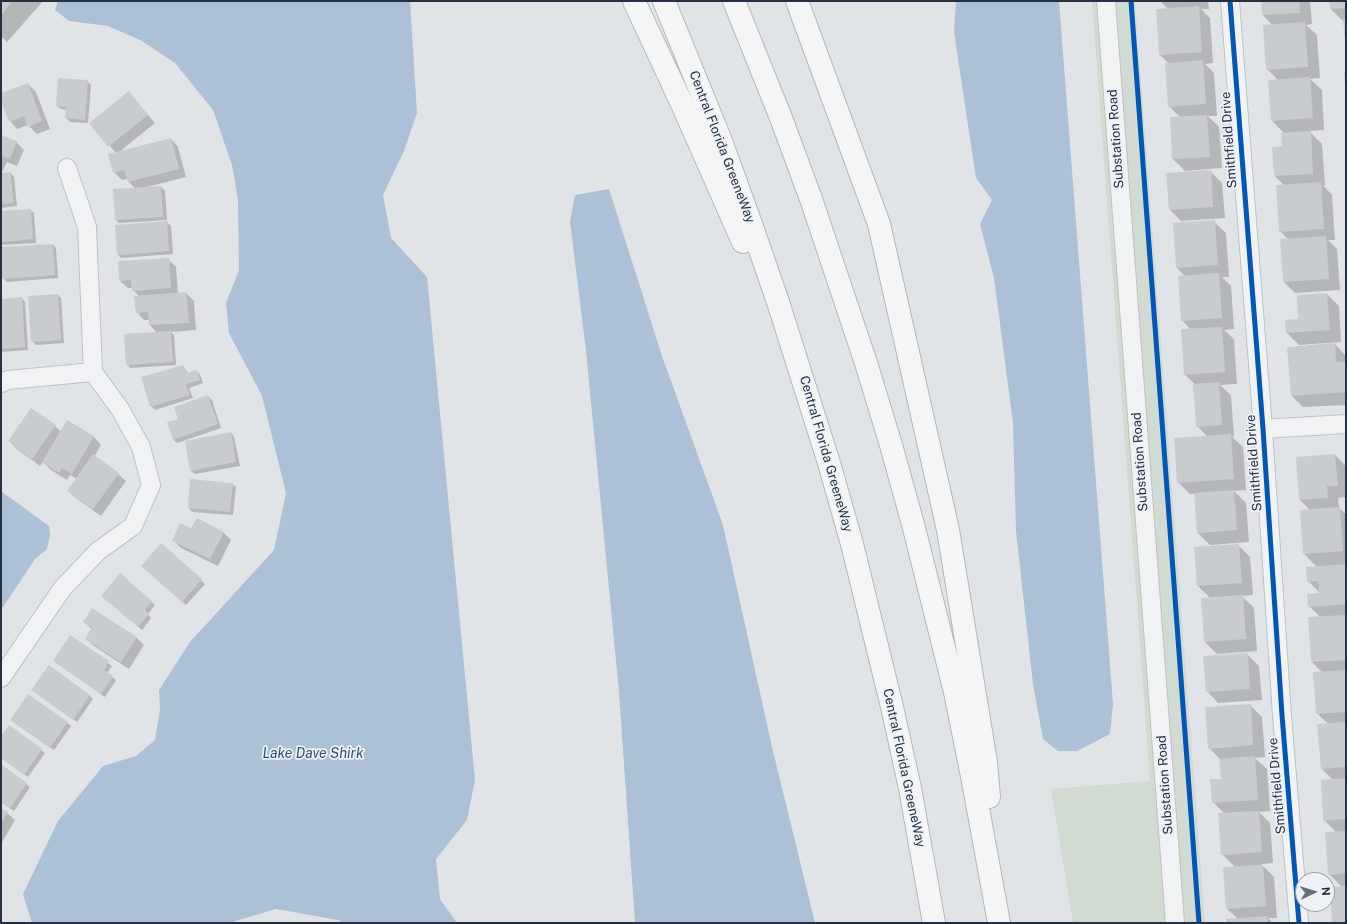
<!DOCTYPE html>
<html>
<head>
<meta charset="utf-8">
<style>
	body { margin:0 }
	#map { position:relative; width:1347px; height:924px; overflow:hidden; background:#e1e4e7; font-family:"Public Sans",sans-serif }
	canvas { display:block }
	.frame { position:absolute; inset:0; border:2px solid #263042; pointer-events:none }
	.north { position:absolute; left:1295px; top:872px; width:40px; height:40px; box-sizing:border-box; background:#eef2f7; border:1px solid #9ea4af; border-radius:50%; rotate:86deg; font-size:11px; font-weight:700; line-height:16px; text-align:center; color:#263042 }
	.north::after { content:''; display:block; margin:auto; width:14px; height:18px; background:#676f7c; clip-path:polygon(50% 0,100% 100%,50% 72%,0 100%) }
</style>
</head>
<body>
<div id="map">
<canvas width="1347" height="924"></canvas>
<div class="frame"></div>
<div class="north">N</div>
</div>
<script>
const ctx = document.querySelector('canvas').getContext('2d');
ctx.lineJoin = 'round';
function fill(path, color) { ctx.fillStyle = color; ctx.fill(path, 'evenodd'); }
const toPath = rows => new Path2D(rows.map(r => 'M' + r).join(''));
function stroke(path, color, width, dash) { ctx.strokeStyle = color; ctx.lineWidth = width; ctx.lineCap = dash ? 'butt' : 'round'; ctx.setLineDash(dash || []); ctx.stroke(path); }
function drawText(font, color, halo, rows, align = 'center') {
  ctx.font = font + ' "Public Sans",sans-serif'; ctx.lineWidth = 3.5; ctx.setLineDash([]); ctx.textBaseline = 'middle'; ctx.strokeStyle = halo; ctx.fillStyle = color; for (const [text, x, y, turn = 0] of rows) {
    ctx.save(); ctx.translate(x, y); ctx.rotate((+turn || 0) * Math.PI / 180); ctx.textAlign = isNaN(turn) ? turn : align; if (halo) ctx.strokeText(text, 0, 0); ctx.fillText(text, 0, 0); ctx.restore();
  }
}
fill(toPath([
	[1092,1,1135,1,1205,923,1073,923,1051,789,1150,781]
]), '#d1dbd1');
fill(toPath([
	[58,1,410,1,417,113,404,151,383,195,391,238,427,277,475,780,467,820,436,859,440,899,457,923,343,923,338,920,276,909,229,923,32,923,23,894,58,821,103,766,136,756,155,740,160,709,159,690,190,642,274,550,286,493,262,396,229,333,226,303,239,270,238,200,232,165,213,110,175,63,142,41,108,26,69,21,55,10],
	[956,1,1059,1,1113,704,1110,734,1077,751,1058,751,1043,739,1033,684,1016,531,1013,423,994,278,980,224,992,200,976,178,954,32],
	[609,189,662,356,723,525,772,747,815,923,635,923,619,692,586,351,570,221,575,195],
	[1,491,49,526,50,535,47,549,35,559,3,607,1,608]
]), '#acc0d6');
fill(toPath([
	[1,1,43,1,7,42,1,36],
	[1160,1,1208,1,1209,9,1201,9,1210,18,1213,63,1205,64,1214,73,1217,116,1208,116,1219,127,1222,168,1185,171,1173,159,1180,117,1169,106,1169,64,1160,55,1168,9],
	[1262,1,1310,1,1312,24,1306,25,1317,35,1320,78,1310,79,1322,90,1324,130,1309,131,1322,144,1325,185,1323,185,1332,195,1335,240,1328,240,1337,249,1340,290,1295,293,1284,282,1289,240,1280,231,1284,185,1275,176,1273,148,1283,147,1285,134,1272,121,1278,80,1267,69,1273,26,1263,15],
	[1330,1,1346,1,1346,44,1344,21,1343,21,1331,9],
	[87,81,91,85,88,123,70,122,66,118,67,110,61,109,57,106],
	[28,84,36,92,50,129,37,134,28,125,17,129,10,121,1,98,1,94],
	[128,92,155,123,118,153,171,139,178,147,186,177,147,187,147,188,161,187,165,191,167,220,119,223,116,220,136,189,129,182,128,179,122,180,114,172,116,153,90,123],
	[1,136,16,142,24,150,17,166,7,162,2,172,1,172],
	[1210,171,1222,183,1225,218,1181,221,1170,210],
	[11,173,14,177,17,206,1,208,1,174],
	[30,210,34,213,36,243,1,245,1,212],
	[167,222,171,226,173,254,121,258,118,254],
	[1214,222,1226,233,1229,277,1222,277,1231,286,1234,329,1224,330,1234,339,1237,384,1220,385,1231,395,1234,436,1232,437,1243,447,1246,490,1234,491,1246,503,1249,542,1210,545,1198,533,1195,494,1190,494,1178,482,1208,437,1197,426,1196,385,1185,375,1191,330,1182,320,1186,277,1177,268,1174,224],
	[53,245,56,248,58,278,7,282,3,278,1,248],
	[168,259,176,267,178,294,186,293,194,301,196,330,171,332,174,335,176,365,130,368,127,364,157,333,150,325,149,320,144,320,137,312,139,296,133,290,132,288,128,288,120,281],
	[1327,294,1339,306,1341,342,1299,345,1287,333],
	[58,295,61,298,64,343,36,345,32,341],
	[22,298,25,302,28,350,1,352,1,300],
	[1335,344,1346,356,1346,405,1303,407,1292,396],
	[183,366,186,370,188,374,197,371,200,375,203,383,189,388,193,398,155,410,151,406],
	[208,396,212,400,221,428,177,443,173,439,179,419],
	[67,421,94,437,101,445,94,457,118,474,126,481,101,516,76,498,68,491,77,479,70,475,67,480,51,470,43,462,40,466,17,449,9,441,55,426,61,432],
	[231,433,234,437,240,466,195,474,191,471],
	[1335,455,1346,466,1346,497,1338,498,1339,508,1346,514,1346,564,1345,564,1346,565,1346,923,1333,923,1342,887,1329,874,1337,833,1324,820,1333,780,1322,769,1328,724,1317,713,1323,673,1312,662,1320,617,1309,606,1321,594,1308,581,1317,567,1304,554,1310,510,1300,500],
	[232,484,236,487,233,515,192,512,189,508],
	[223,532,231,540,218,566,181,548,173,540],
	[161,544,205,584,186,605,145,569],
	[1238,545,1250,557,1253,595,1242,596,1254,608,1257,651,1217,654,1205,642,1210,598,1198,586,1195,548],
	[120,575,155,605,148,614,151,618,142,630,106,599],
	[92,609,137,638,144,645,129,669,94,646,86,639,92,629,84,622],
	[71,636,112,666,107,673,116,680,105,697,54,661],
	[1247,654,1259,666,1262,700,1218,703,1207,691],
	[36,693,89,695,93,699,77,722],
	[1250,705,1262,717,1265,757,1255,758,1267,769,1270,811,1259,812,1270,823,1273,863,1261,864,1274,877,1277,918,1268,918,1273,923,1227,923,1238,919,1227,909,1235,867,1222,854,1225,814,1213,802,1222,780,1220,759,1209,748],
	[15,723,67,723,71,726,54,750],
	[9,726,45,753,28,777,1,758,1,737],
	[1,765,30,787,14,811,1,802],
	[1,809,7,813,15,820,1,844]
]), '#0003');
fill(toPath([
	[1,1,13,1,1,15],
	[1261,1,1299,1,1300,13,1262,15],
	[1329,1,1346,1,1346,8,1330,9],
	[1199,6,1202,52,1159,55,1156,9],
	[1343,19,1346,19,1346,42,1345,42],
	[1305,22,1308,67,1266,70,1263,25],
	[1203,60,1206,104,1168,107,1165,63],
	[1346,71,1346,86,1345,86,1344,72],
	[1310,77,1313,118,1271,121,1268,80],
	[58,78,88,80,85,120,65,118,66,107,56,106],
	[28,83,42,121,28,127,24,116,9,122,1,101,1,93],
	[129,91,148,115,108,147,89,123],
	[1207,115,1210,157,1172,159,1170,117],
	[1311,131,1313,174,1274,176,1272,147,1282,146,1281,133],
	[1,135,17,141,10,159,1,156],
	[171,138,179,169,128,182,124,170,113,173,108,154],
	[1211,170,1213,207,1169,210,1166,173],
	[11,172,13,203,1,204,1,173],
	[1321,182,1324,229,1279,232,1276,185],
	[161,186,163,217,115,220,113,189],
	[31,209,33,239,1,242,1,211],
	[1215,220,1218,265,1176,268,1173,223],
	[167,221,169,251,117,255,115,225],
	[1326,236,1329,279,1283,282,1280,239],
	[53,244,55,275,2,279,1,247],
	[169,258,171,288,132,291,131,280,119,281,118,261],
	[1219,273,1222,318,1181,321,1178,276],
	[186,292,189,323,149,325,148,312,136,313,134,296],
	[1327,293,1330,330,1286,333,1285,320,1298,319,1297,295],
	[58,294,61,340,31,342,28,296],
	[22,297,25,347,1,349,1,299],
	[1222,327,1225,372,1184,375,1181,329],
	[171,331,173,362,126,365,124,334],
	[1335,343,1336,362,1346,362,1346,392,1291,396,1287,347],
	[183,365,186,373,197,370,200,380,186,384,190,395,150,407,141,377],
	[1219,382,1222,425,1196,427,1193,384],
	[208,395,218,424,173,440,167,422,178,419,174,407],
	[31,408,56,425,32,459,8,441],
	[67,420,94,436,72,474,62,468,59,473,42,462],
	[231,432,236,462,190,471,185,441],
	[1231,434,1234,479,1177,483,1174,438],
	[93,454,119,473,93,509,67,491],
	[1335,454,1338,486,1327,486,1328,498,1299,500,1296,457],
	[190,479,233,483,230,512,188,508],
	[1234,490,1237,530,1197,533,1194,493],
	[1340,507,1343,551,1303,554,1300,510],
	[197,518,224,532,210,559,172,541,180,523,191,528],
	[161,543,202,579,182,602,141,566],
	[1239,544,1242,583,1197,586,1194,547],
	[1346,564,1346,604,1308,607,1307,594,1319,593,1318,581,1307,582,1306,567],
	[120,573,152,601,145,610,149,614,138,627,101,596],
	[1243,595,1246,639,1204,642,1201,598],
	[92,608,137,637,121,662,85,639,92,627,83,622],
	[1346,615,1346,660,1311,662,1308,617],
	[70,635,109,661,104,670,113,676,101,694,53,661],
	[1248,653,1250,689,1206,692,1203,656],
	[49,665,90,695,73,720,31,690],
	[1346,670,1346,712,1316,714,1313,672],
	[28,694,68,722,50,748,10,720],
	[1251,704,1253,745,1208,749,1205,707],
	[1346,722,1346,767,1321,769,1317,724],
	[9,725,42,749,24,775,1,758,1,736],
	[1255,756,1258,800,1212,803,1210,779,1221,779,1219,759],
	[1,764,27,783,10,808,1,802],
	[1346,778,1346,819,1323,821,1321,780],
	[1,808,8,812,1,823],
	[1259,811,1262,852,1221,855,1218,813],
	[1346,831,1346,873,1328,875,1325,832],
	[1263,865,1266,906,1226,909,1223,867],
	[1346,886,1346,923,1332,923,1330,887],
	[1267,916,1268,923,1226,923,1226,919]
]), '#c9cccf');
const minor = toPath([
	[1106,1,1175,923],
	[1230,1,1263,429,1282,715,1299,923],
	[1,383,8,380,93,372],
	[1263,429,1346,424],
	[1,678,62,589,98,551,133,526,151,485,141,447,120,409,93,372,87,227,67,168]
]);
const highway = toPath([
	[634,1,682,104,743,242],
	[664,1,721,141,750,221,778,302,829,463,852,544,892,707,910,788,934,923],
	[734,1,781,118,811,199,866,363,891,445,914,528,955,692,972,776,999,923],
	[797,1,879,224,948,530,986,762,989,797]
]);
stroke(minor, '#bfc2c5', 20);
stroke(highway, '#b3b7bc', 24);
stroke(minor, '#f1f2f3', 18);
stroke(highway, '#f5f5f6', 22);
stroke(toPath([
	[1131,1,1199,923],
	[1230,1,1263,429,1282,715,1299,923]
]), '#0057b8', 5);
drawText('13px', '#263042', '#eef2f7', [
	["Substation Road",1116,139,-94],
	["Smithfield Drive",1229,140,-94],
	["Central Florida GreeneWay",722,147,69],
	["Central Florida GreeneWay",826,454,74],
	["Substation Road",1140,462,-94],
	["Smithfield Drive",1254,463,-94],
	["Central Florida GreeneWay",904,768,78],
	["Substation Road",1165,785,-94],
	["Smithfield Drive",1277,786,-95]
]);
drawText('italic 14px', '#2b507a', '#eef2f7', [
	["Lake Dave Shirk",313,754]
]);
</script>
</body>
</html>
